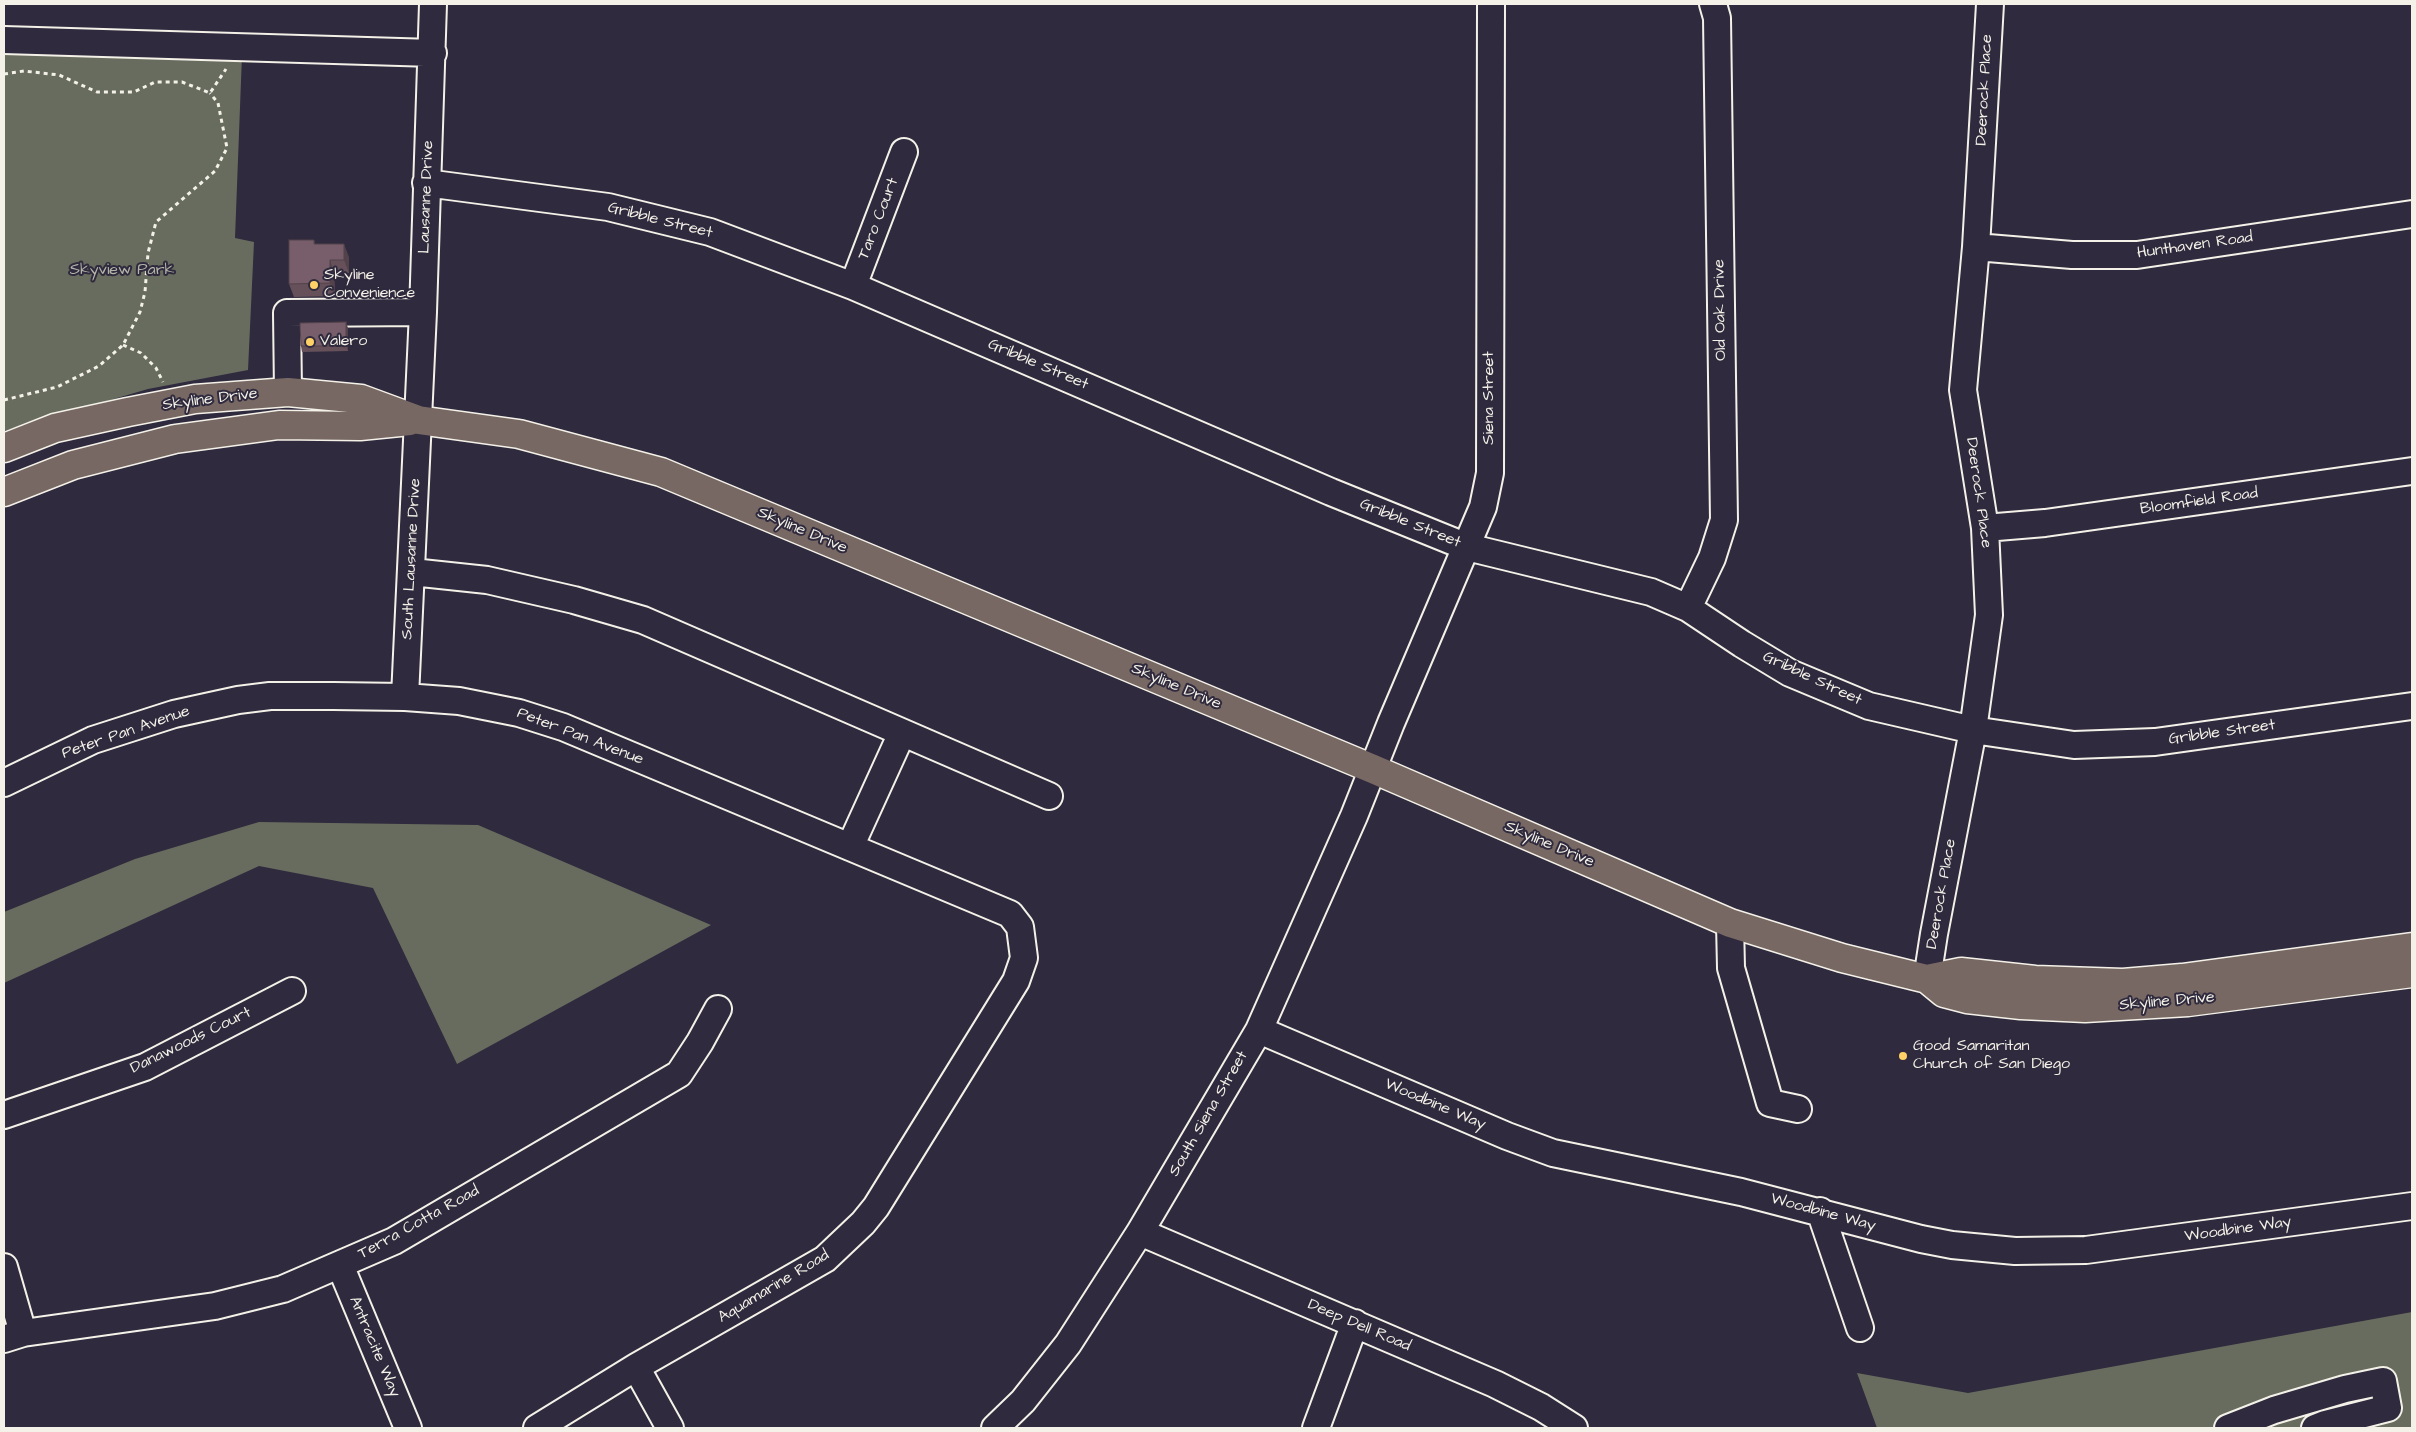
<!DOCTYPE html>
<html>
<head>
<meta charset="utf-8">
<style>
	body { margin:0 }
	#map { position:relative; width:2416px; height:1432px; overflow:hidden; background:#2f2a3d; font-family:"Architects Daughter",sans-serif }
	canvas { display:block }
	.frame { position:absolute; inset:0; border:5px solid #f4f1e8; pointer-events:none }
</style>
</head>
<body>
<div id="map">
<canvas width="2416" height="1432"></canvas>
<div class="frame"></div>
</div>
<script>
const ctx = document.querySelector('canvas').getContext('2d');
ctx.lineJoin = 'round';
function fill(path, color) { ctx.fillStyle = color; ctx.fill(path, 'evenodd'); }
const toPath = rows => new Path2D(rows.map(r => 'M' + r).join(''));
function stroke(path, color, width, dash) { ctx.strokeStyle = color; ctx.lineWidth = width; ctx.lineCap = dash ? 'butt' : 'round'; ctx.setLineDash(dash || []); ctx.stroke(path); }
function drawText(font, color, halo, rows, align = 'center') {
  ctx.font = font + ' "Architects Daughter",sans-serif'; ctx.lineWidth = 4; ctx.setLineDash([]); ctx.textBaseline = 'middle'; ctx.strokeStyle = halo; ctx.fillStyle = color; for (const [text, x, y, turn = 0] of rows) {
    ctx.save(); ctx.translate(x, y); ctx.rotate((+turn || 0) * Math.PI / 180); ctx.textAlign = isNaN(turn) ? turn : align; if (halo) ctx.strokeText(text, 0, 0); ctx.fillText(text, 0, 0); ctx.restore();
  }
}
fill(toPath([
	[4,49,242,55,235,238,254,242,248,370,148,389,4,431],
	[259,822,478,825,711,925,457,1064,373,888,259,866,4,983,4,912,135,859],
	[2412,1312,2412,1428,1877,1428,1857,1373,1968,1393]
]), '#686c5f');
const minor = toPath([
	[4,40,433,53],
	[426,183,608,207,710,232,853,286,1331,492,1467,547,1651,592,1688,608,1742,644,1790,673,1869,706,1973,730,2074,745,2155,742,2412,706],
	[1976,247,2072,255,2137,255,2412,214],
	[853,286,904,152],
	[288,392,287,313,423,312],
	[1985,528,2045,523,2412,471],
	[412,572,487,580,574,600,643,620,1049,796],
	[1688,608,1712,558,1724,520,1717,18,1713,4],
	[405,697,423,312,433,4],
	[4,783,93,740,174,714,238,700,270,696,333,696,405,697,459,701,519,713,563,727,1010,914,1020,927,1024,958,1016,981,876,1207,863,1223,825,1259,636,1367,537,1428],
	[850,847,902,733],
	[1730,923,1731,968,1770,1103,1798,1109],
	[1927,979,1934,934,1973,730,1989,615,1985,528,1963,390,1976,247,1990,4],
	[1259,1030,1507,1136,1553,1153,1741,1192,1921,1239,1952,1245,2015,1251,2086,1250,2412,1206],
	[4,1115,145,1067,292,991],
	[1820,1211,1860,1328],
	[1140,1232,1495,1384,1541,1407,1574,1428],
	[340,1265,408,1428],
	[4,1267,23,1333],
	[4,1339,23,1333,215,1306,283,1289,394,1241,679,1074,700,1042,718,1009],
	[636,1367,670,1428],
	[995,1428,1023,1401,1068,1344,1140,1232,1259,1030,1354,816,1391,723,1483,507,1490,473,1491,4],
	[1316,1428,1355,1323],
	[2228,1428,2274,1410,2345,1389,2383,1381,2388,1408,2325,1424,2315,1428]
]);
const major = toPath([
	[4,448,55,428,128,412,195,399,288,392,361,399,418,420,519,434,661,472,1373,769,1730,923,1842,958,1927,979,1961,972,2035,980,2123,983,2182,978,2412,947],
	[4,492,73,465,175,439,279,425,360,426,410,421],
	[1927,979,1944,993,1967,999,2021,1005,2085,1008,2188,1002,2412,973]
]);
stroke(minor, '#f4f1e8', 30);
stroke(major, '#f4f1e8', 31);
stroke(toPath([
	[4,74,24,71,59,75,97,92,134,92,155,82,182,82,210,93,226,69],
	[123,345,141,353,156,368,163,382],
	[4,400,57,387,99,366,123,345,140,312,145,292,148,253,156,222,215,171,227,148,218,103,210,93]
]), '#f4f1e8', 3, [4, 4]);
stroke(minor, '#2f2a3d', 26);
stroke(major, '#776864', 28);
fill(toPath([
	[314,240,315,244,349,257,349,273,334,273,335,296,294,297,289,284],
	[348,328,348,351,302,352,301,346]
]), '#66515b');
fill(toPath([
	[344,244,349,257,349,273,344,260],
	[330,260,334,273,335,296,330,283],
	[346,322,348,328,348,351,346,346]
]), '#53424a');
const building = toPath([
	[289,240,314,240,314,244,344,244,344,260,330,260,330,283,289,284,289,240],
	[346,322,346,346,301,346,300,323,346,322]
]);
fill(building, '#775e6a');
stroke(building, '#53424a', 1);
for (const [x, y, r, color] of [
	[314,285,5,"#ffd166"],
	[310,342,5,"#ffd166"],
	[1903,1056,5,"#ffd166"]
]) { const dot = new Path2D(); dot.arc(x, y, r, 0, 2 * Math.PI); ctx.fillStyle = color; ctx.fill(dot); stroke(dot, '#2f2a3d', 2); }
drawText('16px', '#f4f1e8', '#2f2a3d', [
	["Deerock Place",1985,90,-87],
	["Lausanne Drive",427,197,-88],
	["Taro Court",879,219,-69],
	["Gribble Street",660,221,14],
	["Hunthaven Road",2195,246,-8],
	["Old Oak Drive",1721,310,-91],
	["Gribble Street",1038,365,23],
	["Siena Street",1490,398,-90],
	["Skyline Drive",210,400,-7],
	["Deerock Place",1978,493,82],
	["Bloomfield Road",2199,502,-8],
	["Gribble Street",1410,524,22],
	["Skyline Drive",802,531,23],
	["South Lausanne Drive",412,559,-87],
	["Gribble Street",1812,679,25],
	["Skyline Drive",1176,687,23],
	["Peter Pan Avenue",126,733,-19],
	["Gribble Street",2222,733,-8],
	["Peter Pan Avenue",580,737,21],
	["Skyline Drive",1549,845,23],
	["Deerock Place",1942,894,-80],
	["Skyline Drive",2167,1002,-5],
	["Danawoods Court",191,1041,-26],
	["Woodbine Way",1435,1105,23],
	["South Siena Street",1209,1114,-60],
	["Woodbine Way",1823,1213,15],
	["Terra Cotta Road",419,1223,-29],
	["Woodbine Way",2238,1230,-8],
	["Aquamarine Road",774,1287,-31],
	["Deep Dell Road",1359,1326,23],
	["Antracite Way",374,1347,67]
]);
drawText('16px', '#b5b5aa', '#2f2a3d', [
	["Skyview Park",122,271]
]);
drawText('16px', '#f4f1e8', '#2f2a3d', [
	["Skyline",324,276],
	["Convenience",324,294],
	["Valero",320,342],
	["Good Samaritan",1913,1047],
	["Church of San Diego",1913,1065]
], 'left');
</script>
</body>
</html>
